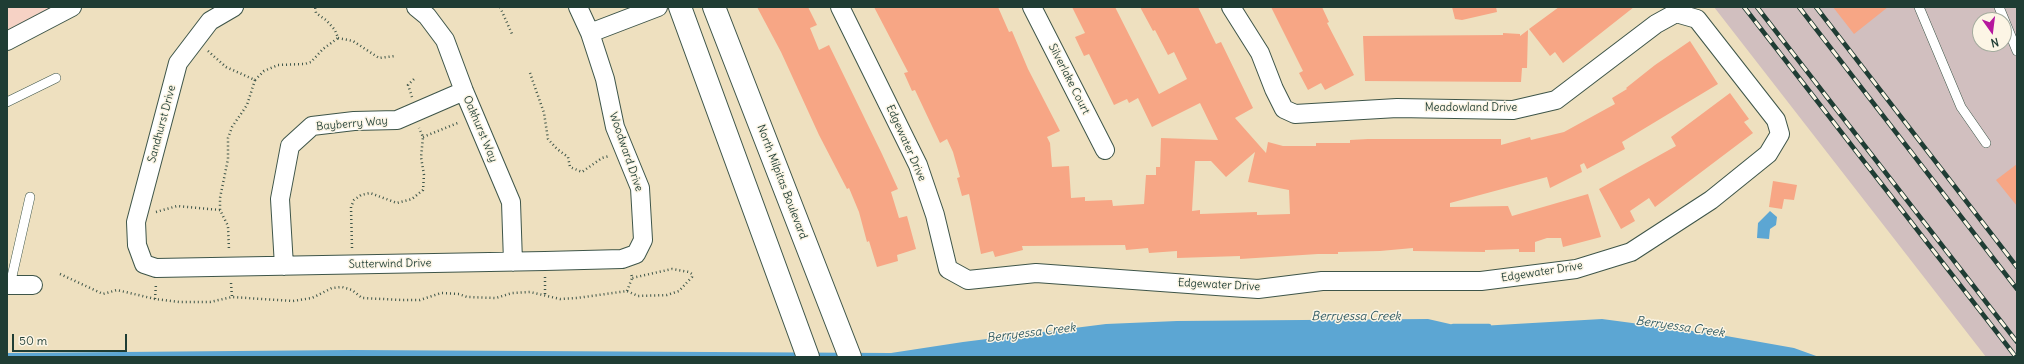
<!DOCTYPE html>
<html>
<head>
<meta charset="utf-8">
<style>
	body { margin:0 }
	#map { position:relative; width:2024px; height:364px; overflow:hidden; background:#eee0bf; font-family:Delius,sans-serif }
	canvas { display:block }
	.frame { position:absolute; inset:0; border:8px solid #1f3d34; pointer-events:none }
	.north { position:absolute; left:1972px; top:12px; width:40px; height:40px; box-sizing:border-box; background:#fcf5e5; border:1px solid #a4ab9e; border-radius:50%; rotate:166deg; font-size:11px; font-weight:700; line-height:16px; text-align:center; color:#1f3d34 }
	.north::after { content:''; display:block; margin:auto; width:14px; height:18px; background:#b5179e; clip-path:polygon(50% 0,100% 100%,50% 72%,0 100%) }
	.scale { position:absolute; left:12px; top:334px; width:115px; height:18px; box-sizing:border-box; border:2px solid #1f3d34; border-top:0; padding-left:5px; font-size:12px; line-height:14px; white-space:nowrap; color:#1f3d34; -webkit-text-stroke:3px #fcf5e5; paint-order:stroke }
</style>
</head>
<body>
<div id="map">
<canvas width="2024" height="364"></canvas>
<div class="frame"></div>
<div class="north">N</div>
<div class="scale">50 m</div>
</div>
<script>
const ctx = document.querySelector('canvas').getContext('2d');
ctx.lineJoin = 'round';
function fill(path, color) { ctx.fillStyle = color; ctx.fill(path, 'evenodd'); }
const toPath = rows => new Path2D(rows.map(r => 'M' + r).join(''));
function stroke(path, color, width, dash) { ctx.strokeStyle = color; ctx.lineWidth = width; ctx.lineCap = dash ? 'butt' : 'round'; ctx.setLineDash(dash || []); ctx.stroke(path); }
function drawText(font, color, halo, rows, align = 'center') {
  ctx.font = font + ' Delius,sans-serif'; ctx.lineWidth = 3; ctx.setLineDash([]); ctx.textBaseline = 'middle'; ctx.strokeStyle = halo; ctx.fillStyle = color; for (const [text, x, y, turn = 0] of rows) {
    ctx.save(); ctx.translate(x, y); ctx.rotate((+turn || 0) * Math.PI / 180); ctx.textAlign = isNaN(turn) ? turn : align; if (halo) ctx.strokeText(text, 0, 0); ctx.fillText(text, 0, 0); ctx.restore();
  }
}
fill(toPath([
	[7,7,72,7,7,41]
]), '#f6d2c5');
fill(toPath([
	[1714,7,2017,7,2017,357,1986,357],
	[1980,20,2004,20,2004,44,1980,44]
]), '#d1bfbf');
fill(toPath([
	[1770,211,1777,217,1776,225,1770,229,1769,239,1757,238,1758,223],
	[1428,319,1463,327,1602,319,1715,334,1794,348,1819,357,7,357,7,353,351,350,891,353,963,342,1106,324,1177,321]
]), '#5ca6d3');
stroke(toPath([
	[1453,326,1489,326]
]), '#5ca6d3', 4.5);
fill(toPath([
	[757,7,808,7,817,25,810,28,819,50,829,45,882,154,898,189,891,192,899,218,907,216,916,249,897,255,898,261,877,267,869,241,867,242,859,212,849,188,847,189,819,135,781,52],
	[874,7,998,7,1009,32,1012,31,1028,69,1060,131,1047,137,1050,143,1052,167,1069,166,1071,198,1085,197,1085,201,1112,200,1113,206,1144,204,1146,175,1156,175,1156,167,1160,167,1161,138,1218,140,1200,103,1152,127,1138,98,1129,103,1127,99,1114,105,1089,54,1084,56,1075,37,1085,33,1072,7,1115,7,1159,94,1187,79,1174,52,1168,55,1155,30,1153,31,1140,7,1198,7,1216,44,1221,42,1253,108,1235,118,1266,153,1268,142,1283,146,1316,146,1316,143,1350,143,1350,140,1368,139,1501,139,1501,145,1530,137,1531,140,1564,132,1615,104,1612,98,1627,89,1626,88,1655,65,1690,41,1718,84,1622,142,1625,149,1587,169,1584,163,1580,165,1582,172,1550,188,1547,177,1450,203,1450,207,1508,206,1512,216,1588,194,1601,237,1563,247,1561,238,1547,238,1535,242,1535,252,1519,252,1519,249,1485,250,1485,252,1413,251,1413,248,1380,251,1338,252,1338,254,1318,254,1240,259,1240,256,1177,258,1177,251,1149,253,1148,248,1126,250,1125,245,1022,246,1023,250,995,257,993,251,981,254,969,194,962,196,957,178,960,177,953,152,947,139,940,143,915,90,912,91,904,73,908,72],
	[1255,152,1248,182,1289,190,1290,214,1257,215,1257,212,1200,214,1200,210,1192,211,1195,161,1211,161,1226,177],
	[1271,7,1322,7,1329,22,1327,23,1354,75,1325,90,1321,83,1308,90,1299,73,1303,71],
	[1452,7,1496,7,1497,12,1462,20,1455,19],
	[1559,7,1634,7,1563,63,1555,52,1550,56,1529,29],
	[1833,7,1888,7,1854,34],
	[1528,30,1527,68,1522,68,1521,82,1365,81,1363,36,1503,35,1503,33,1520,34,1520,36],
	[1730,93,1749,119,1744,122,1753,133,1655,207,1649,198,1630,211,1635,221,1621,229,1599,189,1676,146,1671,137],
	[2017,164,2017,206,1996,180],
	[1773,181,1797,185,1794,200,1784,199,1782,209,1769,207]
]), '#f7a685');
const service = toPath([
	[1919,7,1961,107,1986,143],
	[1999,7,2017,51],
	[7,102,56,78],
	[10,285,30,197]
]);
const minor = toPath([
	[234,7,210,21,178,63,136,222,137,245,144,264,156,268,545,261,622,259,636,254,643,240,640,188,615,127,605,79,590,33,578,7],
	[416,7,427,16,445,40,464,91,511,202,513,262],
	[840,7,918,165,935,215,948,269,968,280,1036,273,1258,289,1322,281,1481,281,1576,269,1631,252,1711,200,1768,154,1780,134,1776,120,1697,19,1676,13,1656,24,1556,100,1513,110,1397,108,1295,114,1284,109,1274,89,1260,53,1231,7],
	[1032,7,1105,150],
	[590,33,658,7],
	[7,41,72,7],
	[284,266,280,199,290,146,312,126,354,121,397,120,464,91],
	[7,285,33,285]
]);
const secondary = toPath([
	[680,7,808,357],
	[714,7,850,357]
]);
stroke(service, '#3e5549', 10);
stroke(minor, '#3e5549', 20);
stroke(secondary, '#3e5549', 24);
stroke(toPath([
	[500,7,512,34],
	[338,38,353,41,379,58,395,56],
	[208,51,226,67,255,80,247,105,232,127,228,138,228,159,220,198,220,210],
	[530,73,544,113,548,139,557,149,568,157,570,167,582,172,602,158,609,156],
	[255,80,264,71,278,65,305,64,311,62,323,49,338,38,335,30,326,20,316,13,315,7],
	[412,97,408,85,414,79],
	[423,137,460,122],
	[156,212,177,206,220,210,228,226,229,250],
	[352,248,351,207,354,200,361,195,370,193,397,203,412,199,423,190,424,175,421,157,423,137,419,128],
	[60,274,103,294,117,290,155,299,179,302,210,302,232,297,293,301,312,298,332,288,342,287,352,290,362,298,402,300,420,300,441,293,459,294,467,297,496,298,512,293,530,292,560,299,577,298,627,291,638,296,667,295,679,291,692,277,692,274,689,272,672,269,632,278],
	[545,277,545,296],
	[231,283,232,297],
	[627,291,632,278,631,272],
	[155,299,156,284]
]), '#3e5549', 2.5, [1, 3]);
stroke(service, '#fff', 9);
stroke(minor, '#fff', 18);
stroke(secondary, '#fff', 22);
const rail = toPath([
	[1744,7,2016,357],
	[1757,7,2017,342],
	[1799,7,2017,289],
	[1816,7,2017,267]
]);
stroke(rail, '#1f3d34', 4.5);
stroke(rail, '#fcf5e5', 3, [9]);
drawText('11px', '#1f3d34', '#fcf5e5', [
	["Silverlake Court",1069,79,63],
	["Meadowland Drive",1471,108],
	["Sandhurst Drive",162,124,-75],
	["Bayberry Way",352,124,-5],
	["Oakhurst Way",480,129,67],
	["Edgewater Drive",906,143,66],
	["Woodward Drive",626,152,71],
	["North Milpitas Boulevard",782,182,69],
	["Sutterwind Drive",390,264,-1],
	["Edgewater Drive",1542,272,-9],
	["Edgewater Drive",1219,285,3]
]);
drawText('italic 12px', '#315c64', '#fcf5e5', [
	["Berryessa Creek",1356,317],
	["Berryessa Creek",1680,327,8],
	["Berryessa Creek",1031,333,-7]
]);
</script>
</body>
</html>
